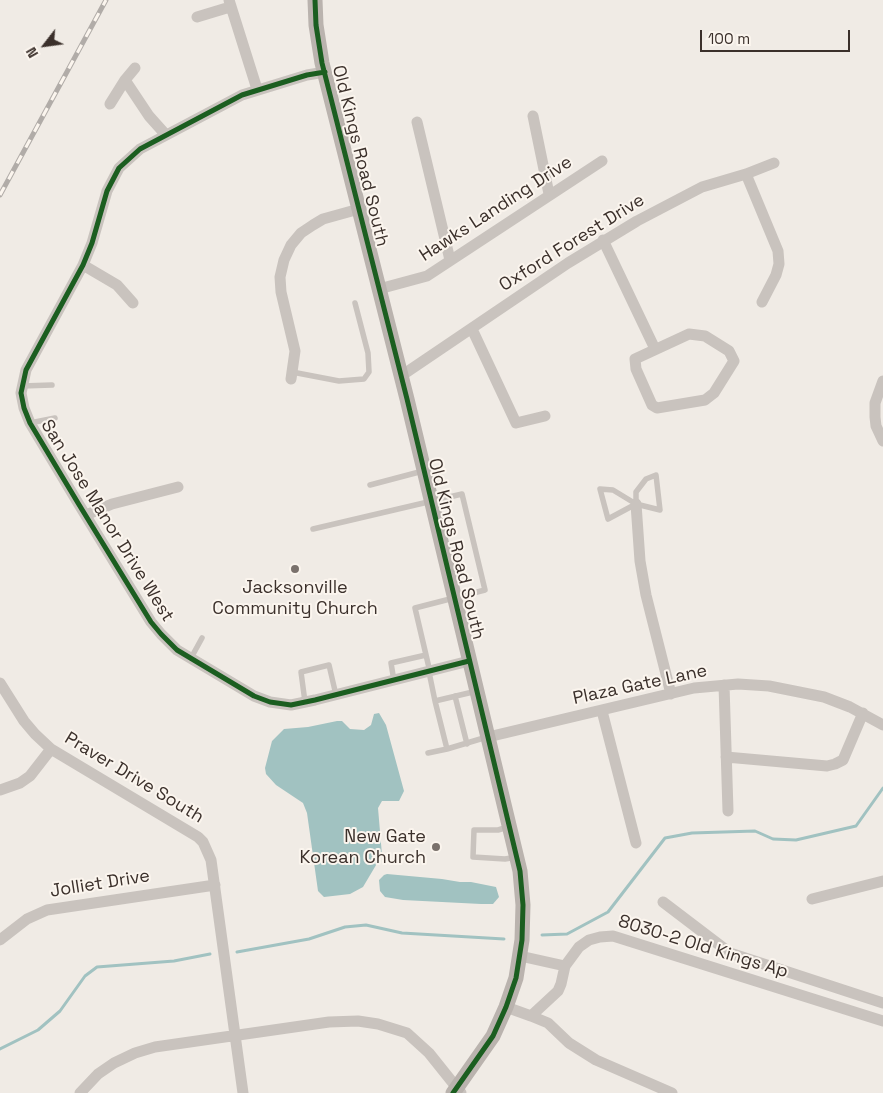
<!DOCTYPE html>
<html>
<head>
<meta charset="utf-8">
<style>
	body { margin:0 }
	#map { position:relative; width:883px; height:1093px; overflow:hidden; background:#f0ebe5; font-family:"Space Grotesk",sans-serif }
	canvas { display:block }
	.north { position:absolute; left:20px; top:20px; width:50px; height:50px; -webkit-text-stroke:4px #fbf5ee; paint-order:stroke; rotate:240deg; font-size:14px; font-weight:700; line-height:20px; text-align:center; color:#3b302b }
	.north::after { content:''; display:block; margin:auto; width:18px; height:22px; background:#3b302b; clip-path:polygon(50% 0,100% 100%,50% 72%,0 100%) }
	.scale { position:absolute; left:700px; top:30px; width:150px; height:22px; box-sizing:border-box; border:2px solid #3b302b; border-top:0; padding-left:6px; font-size:15px; line-height:18px; white-space:nowrap; color:#3b302b; -webkit-text-stroke:4px #fbf5ee; paint-order:stroke }
</style>
</head>
<body>
<div id="map">
<canvas width="883" height="1093"></canvas>
<div class="north">N</div>
<div class="scale">100 m</div>
</div>
<script>
const ctx = document.querySelector('canvas').getContext('2d');
ctx.lineJoin = 'round';
function fill(path, color) { ctx.fillStyle = color; ctx.fill(path, 'evenodd'); }
const toPath = rows => new Path2D(rows.map(r => 'M' + r).join(''));
function stroke(path, color, width, dash) { ctx.strokeStyle = color; ctx.lineWidth = width; ctx.lineCap = dash ? 'butt' : 'round'; ctx.setLineDash(dash || []); ctx.stroke(path); }
function drawText(font, color, halo, rows, align = 'center') {
  ctx.font = font + ' "Space Grotesk",sans-serif'; ctx.lineWidth = 4; ctx.setLineDash([]); ctx.textBaseline = 'middle'; ctx.strokeStyle = halo; ctx.fillStyle = color; for (const [text, x, y, turn = 0] of rows) {
    ctx.save(); ctx.translate(x, y); ctx.rotate((+turn || 0) * Math.PI / 180); ctx.textAlign = isNaN(turn) ? turn : align; if (halo) ctx.strokeText(text, 0, 0); ctx.fillText(text, 0, 0); ctx.restore();
  }
}
fill(toPath([
	[379,713,386,725,404,791,399,801,382,801,378,808,382,855,363,887,350,894,324,897,318,891,307,813,303,803,276,785,266,774,265,768,272,741,284,729,308,727,337,721,342,721,350,729,364,730,371,725,374,714],
	[387,874,442,879,460,882,471,882,496,887,499,897,493,904,481,904,403,900,385,897,380,891,379,880,384,875]
]), '#a1c2c1');
stroke(toPath([
	[542,935,567,934,608,912,665,838,692,833,755,831,773,839,796,840,856,826,883,788],
	[237,952,309,939,345,927,366,925,402,933,504,939],
	[0,1049,38,1030,60,1011,85,976,97,967,174,961,210,954]
]), '#a1c2c1', 3);
stroke(toPath([
	[292,372,339,381,364,379,369,372,368,353,355,303],
	[22,386,52,385],
	[30,423,55,418],
	[370,485,423,471],
	[636,504,608,519,600,489,613,490,636,504,660,510,656,475,646,479,636,492,636,504],
	[313,529,462,494,485,590,415,608,430,672],
	[191,658,202,638],
	[429,672,435,701,477,691],
	[394,681,391,663,426,655],
	[455,696,467,744],
	[435,701,447,749,487,737],
	[305,702,301,672,329,665,336,695],
	[428,753,447,749],
	[508,827,498,830,474,830,473,857,505,859,517,857]
]), '#c9c3be', 5.5);
stroke(toPath([
	[229,0,257,89],
	[197,17,230,7],
	[325,72,307,75,242,95,140,149,119,168,107,191,92,243,83,265,26,370,21,393,24,408,30,423,78,503,151,622,161,634,177,650,254,696,270,702,291,705,315,700,469,661],
	[125,80,149,116,166,135],
	[110,104,125,80,135,68],
	[533,116,549,194],
	[417,122,450,260],
	[746,174,778,251,779,264,776,275,762,302],
	[603,240,655,349],
	[83,265,117,285,133,303],
	[379,289,427,276,602,161],
	[472,329,516,423,545,416],
	[689,334,705,336,729,351,734,361,714,393,705,400,657,408,652,405,636,369,635,359,689,334],
	[401,376,568,263,637,221,702,187,746,174,774,163],
	[291,379,295,351,281,292,280,277,284,260,291,245,301,233,313,225,323,219,359,209],
	[883,381,875,403,875,417,876,426,883,441],
	[636,504,640,561,646,595,671,694],
	[86,515,112,504,178,487],
	[0,683,24,721,35,734,51,749,198,837,203,842,211,860,243,1093],
	[724,685,728,811],
	[602,711,636,843],
	[488,737,694,688,738,684,769,686,824,697,850,707,883,725],
	[726,757,827,766,835,764,843,760,863,713],
	[0,790,20,783,30,776,51,749],
	[812,899,883,881],
	[663,902,730,953,883,1003],
	[0,940,27,919,47,910,215,885],
	[520,956,565,966],
	[506,1007,531,1016],
	[80,1093,98,1074,114,1063,135,1053,155,1047,329,1022,358,1021,378,1024,407,1033,429,1053,461,1093],
	[672,1093,596,1060,569,1043,548,1023,531,1016,558,991,561,984,565,966,579,947,589,940,600,937,613,936,883,1021]
]), '#c9c3be', 11);
stroke(toPath([
	[315,0,316,25,322,63,407,399,520,871,523,905,522,940,516,978,506,1007,493,1036,453,1093]
]), '#bab3ae', 15);
const rail = toPath([
	[0,195,106,0]
]);
stroke(rail, '#b1aca8', 5);
stroke(rail, '#fbf5ee', 3, [9]);
stroke(toPath([
	[315,0,316,25,322,63,407,399,520,871,523,905,522,940,516,978,506,1007,493,1036,453,1093],
	[325,72,307,75,242,95,140,149,119,168,107,191,92,243,83,265,26,370,21,393,24,408,30,423,78,503,151,622,161,634,177,650,254,696,270,702,291,705,315,700,469,661]
]), '#1b5e20', 5);
for (const [x, y, r, color] of [
	[295,569,5,"#7a716c"],
	[436,847,5,"#7a716c"]
]) { const dot = new Path2D(); dot.arc(x, y, r, 0, 2 * Math.PI); ctx.fillStyle = color; ctx.fill(dot); stroke(dot, '#fbf5ee', 2); }
drawText('18px', '#3b302b', '#fbf5ee', [
	["Old Kings Road South",360,156,76],
	["Hawks Landing Drive",496,209,-33],
	["Oxford Forest Drive",572,243,-32],
	["San Jose Manor Drive West",107,521,58],
	["Old Kings Road South",456,549,76],
	["Plaza Gate Lane",640,685,-12],
	["Praver Drive South",134,778,31],
	["Jolliet Drive",100,884,-9],
	["8030-2 Old Kings Ap",703,947,17]
]);
drawText('18px', '#3b302b', '#fbf5ee', [
	["Jacksonville",295,588],
	["Community Church",295,609],
	["New Gate",426,837,"right"],
	["Korean Church",426,858,"right"]
]);
</script>
</body>
</html>
